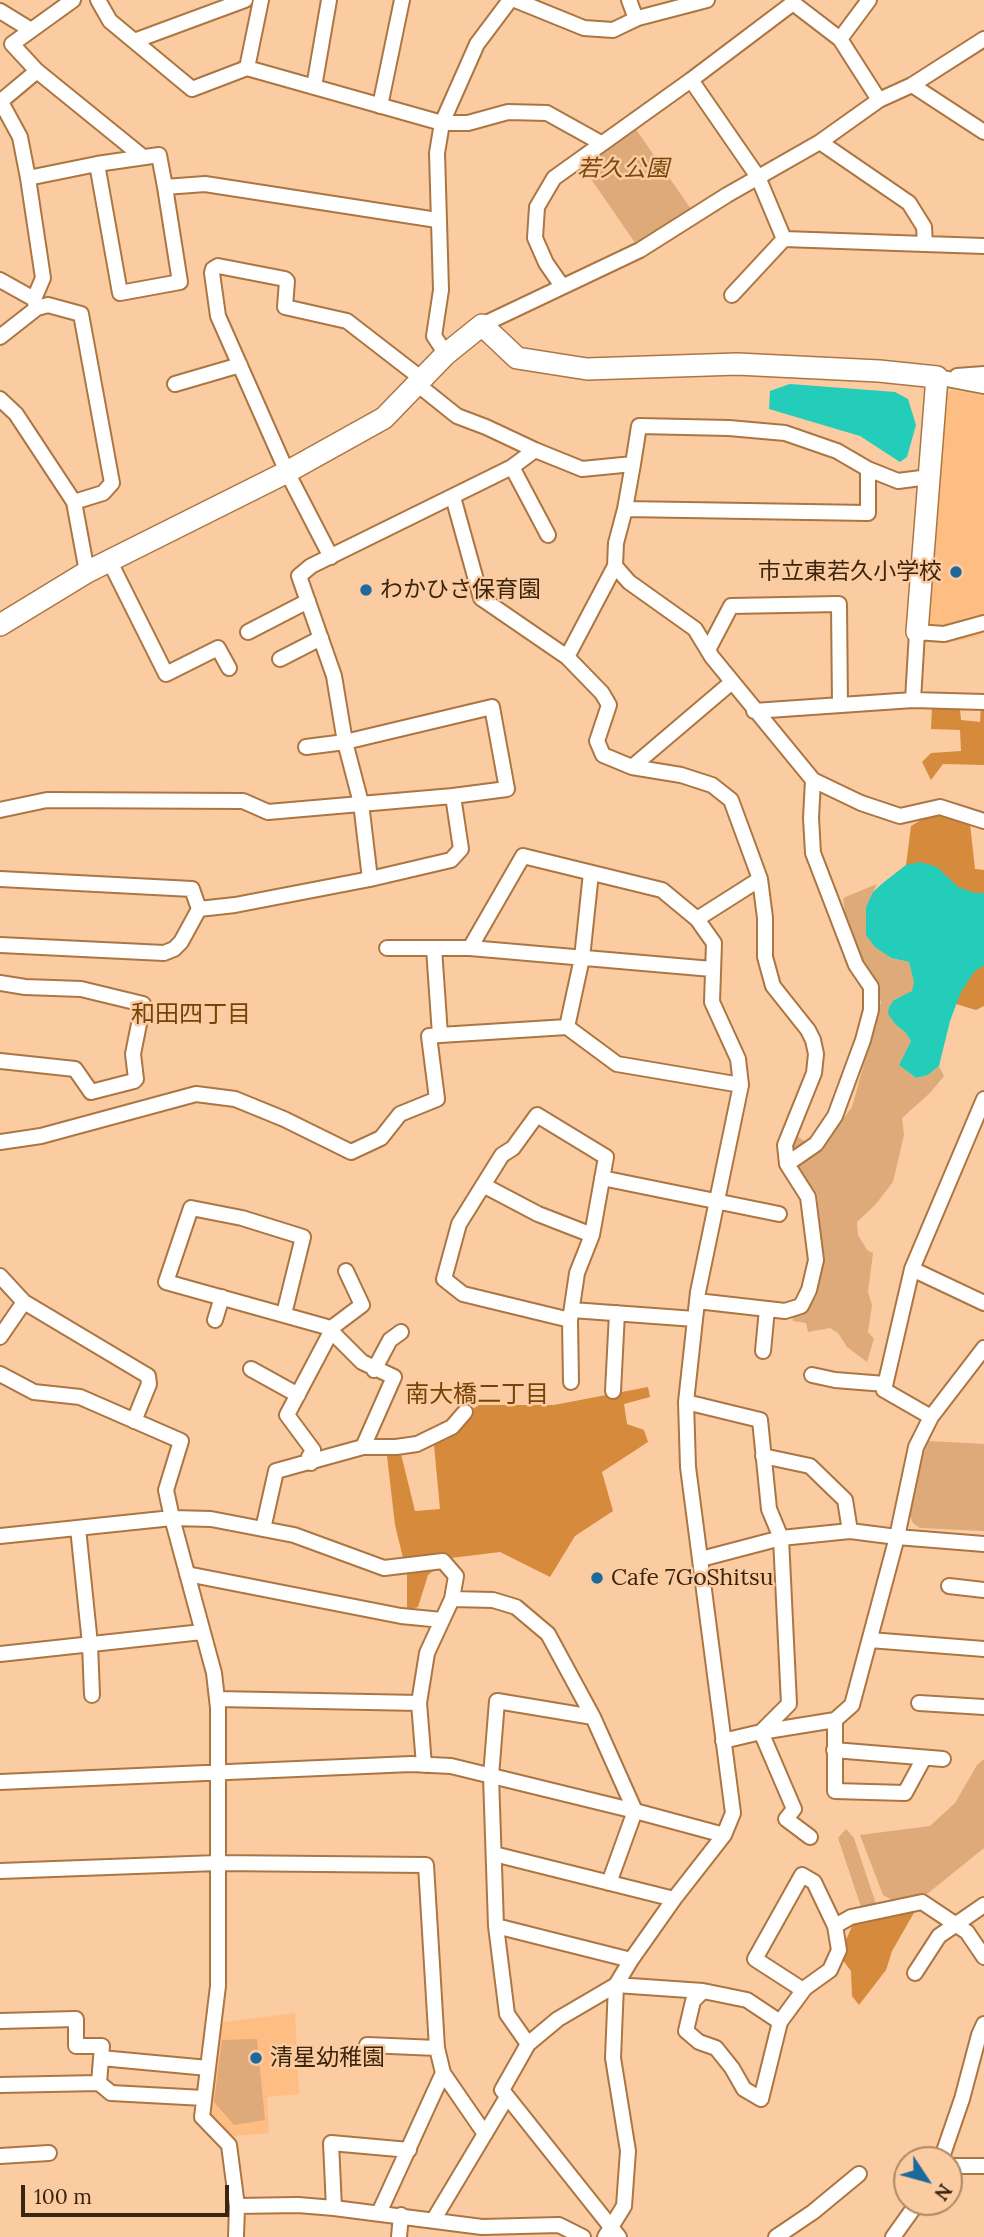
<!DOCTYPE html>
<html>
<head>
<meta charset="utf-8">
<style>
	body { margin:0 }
	#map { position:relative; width:984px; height:2237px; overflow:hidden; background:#fbcba1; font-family:Lora,serif }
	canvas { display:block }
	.north { position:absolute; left:893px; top:2146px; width:70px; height:70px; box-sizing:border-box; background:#fbcba1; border:2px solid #ae8966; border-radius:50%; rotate:126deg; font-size:19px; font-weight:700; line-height:28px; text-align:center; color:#3b250e }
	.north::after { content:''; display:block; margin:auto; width:24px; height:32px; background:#1d699c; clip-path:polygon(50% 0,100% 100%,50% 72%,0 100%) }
	.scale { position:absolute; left:21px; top:2185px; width:208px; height:32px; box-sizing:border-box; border:4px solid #3b250e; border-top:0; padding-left:9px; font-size:21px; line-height:24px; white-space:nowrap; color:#3b250e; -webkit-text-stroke:5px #fbcba1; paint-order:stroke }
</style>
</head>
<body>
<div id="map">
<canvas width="984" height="2237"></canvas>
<div class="north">N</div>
<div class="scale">100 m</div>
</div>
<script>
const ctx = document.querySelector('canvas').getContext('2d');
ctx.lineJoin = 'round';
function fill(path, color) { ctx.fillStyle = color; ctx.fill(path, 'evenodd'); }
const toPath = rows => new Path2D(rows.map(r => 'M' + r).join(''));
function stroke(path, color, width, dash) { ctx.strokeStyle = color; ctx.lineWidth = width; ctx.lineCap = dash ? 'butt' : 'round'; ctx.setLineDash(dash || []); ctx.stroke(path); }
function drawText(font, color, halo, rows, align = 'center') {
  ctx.font = font + ' Lora,"Noto Sans JP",serif'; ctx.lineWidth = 5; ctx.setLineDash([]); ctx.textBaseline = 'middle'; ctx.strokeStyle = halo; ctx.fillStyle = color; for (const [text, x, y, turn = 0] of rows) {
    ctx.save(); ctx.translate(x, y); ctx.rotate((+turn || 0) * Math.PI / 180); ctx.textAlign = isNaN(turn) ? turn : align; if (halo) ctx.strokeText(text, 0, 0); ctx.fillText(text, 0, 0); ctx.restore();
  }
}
fill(toPath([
	[953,390,984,396,984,632,978,637,944,643,923,642,944,393],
	[295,2013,299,2094,267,2097,269,2133,225,2137,209,2114,217,2023]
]), '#febd82');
fill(toPath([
	[631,122,695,215,640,250,578,160],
	[877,884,866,907,866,935,890,958,909,962,915,982,913,991,894,1000,896,1025,905,1032,911,1041,899,1065,916,1078,928,1075,939,1066,944,1076,930,1093,902,1118,904,1135,893,1182,875,1205,857,1222,858,1235,867,1250,873,1253,868,1292,872,1305,868,1332,874,1339,867,1362,847,1347,838,1333,830,1328,808,1332,806,1323,793,1321,792,1315,803,1312,816,1297,824,1261,817,1194,796,1166,792,1146,797,1136,819,1151,852,1107,881,1002,857,956,846,920,843,898],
	[929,1441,984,1444,984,1531,920,1528,913,1523,910,1516,916,1482,926,1445],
	[984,1759,984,1848,922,1898,894,1901,883,1895,860,1835,930,1826,955,1803,977,1765],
	[846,1829,854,1838,877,1907,862,1910,838,1838],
	[257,2039,265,2120,234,2125,214,2102,222,2040]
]), '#deaa7a');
fill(toPath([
	[932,706,960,709,961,720,980,722,981,707,984,707,984,765,943,764,931,780,922,762,931,753,961,751,960,730,931,729],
	[952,815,970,824,975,869,984,870,984,1006,976,1010,956,1004,906,865,911,826,926,817],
	[648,1387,650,1397,624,1404,627,1424,644,1430,648,1442,602,1472,613,1511,575,1536,550,1577,500,1552,451,1558,428,1575,418,1607,407,1610,407,1574,395,1525,387,1456,401,1454,415,1511,440,1509,434,1445,448,1425,479,1405,554,1405],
	[915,1911,892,1951,886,1970,859,2005,852,1996,851,1971,842,1959,845,1942,854,1922]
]), '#d58a3c');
fill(toPath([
	[790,384,895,392,908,399,916,425,907,457,900,462,860,436,769,409,770,391],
	[920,862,937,867,958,887,975,893,984,893,984,965,974,972,961,992,950,1021,939,1066,928,1075,916,1078,899,1065,911,1041,905,1032,896,1025,888,1014,889,1007,894,1000,912,991,914,982,909,962,891,958,875,947,866,935,866,907,873,892,884,882,906,865]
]), '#24ccba');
const street = toPath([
	[98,0,110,21,192,89,247,68,442,123,437,153,441,290,434,336,446,354],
	[510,0,477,44,442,123,468,123,508,112,547,113,601,143],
	[515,0,584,28,613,30,638,18,707,0],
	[629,0,636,19],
	[0,11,31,30],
	[840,39,869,0],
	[134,41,245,0],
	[247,68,261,0],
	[37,71,143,157],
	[912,85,984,132],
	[314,87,329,0],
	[0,102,37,71,12,44,73,0],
	[1,102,20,137,28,178,97,164,120,293,180,282,165,187,205,184,437,220],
	[380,106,402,0],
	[97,164,159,155,165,187],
	[784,239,758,177,691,80,793,3,840,39,879,100],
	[925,244,984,246],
	[0,280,34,299,43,278,28,178],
	[562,286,546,263,535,238,537,207,554,178,691,80],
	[732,295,784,239,925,244,924,227,909,203,820,142],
	[37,308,48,305,81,314,112,483,103,493,74,502],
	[482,325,640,250,727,195,820,142,879,100,912,85,984,39],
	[0,337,37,308,34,300],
	[957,376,984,374],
	[937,377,984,386],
	[175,384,240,365],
	[0,399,16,414,74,502,87,572],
	[535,450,582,469,633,464,625,509],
	[633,464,639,426,729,428,785,433,837,451,868,469],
	[512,467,548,535],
	[453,497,481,598,567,657,602,693,609,705,597,741,603,755,632,767,681,775,712,785,731,800,760,879],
	[331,557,287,472,218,316,212,273,213,269,218,266,285,279,287,281,285,307,347,321,422,379],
	[109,560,166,674,218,648,229,668],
	[248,632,308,601],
	[708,650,731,606,839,604,840,705],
	[567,657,615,566],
	[280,659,321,638],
	[913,700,917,632,944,634,984,623],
	[754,711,913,700,984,702],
	[306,747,345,742,492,707,507,789,453,796,461,849,451,860,370,879],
	[632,767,732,682],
	[813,780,861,803,900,816,940,807,984,821],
	[0,810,47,800,243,801,268,812,453,796],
	[0,879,192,889,199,909],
	[697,919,760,879,765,918,765,957,773,986,808,1030,813,1040,816,1054,814,1073,785,1145,787,1164,808,1197,816,1260,809,1290,801,1306,785,1311,697,1301],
	[0,945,164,953,174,949,181,942,199,909,235,905,370,879,361,803,345,742,334,676,299,576,311,566,512,467,535,450,486,427,457,416,417,384],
	[387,948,470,948,712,969],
	[434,948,440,1035],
	[470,948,523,856,662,890,697,919,714,943,712,1002,738,1059,741,1085,698,1292,686,1402,688,1467,733,1813,724,1835,674,1899,631,1960,616,1985,558,2019,528,2044,502,2090,619,2237],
	[0,983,25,987,81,989,143,1004,133,1054,136,1079,134,1081,91,1092,75,1069,0,1061],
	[567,1027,582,958,591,873],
	[0,1142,41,1136,196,1094,235,1099,284,1119,351,1152,381,1138,400,1114,437,1099,429,1036,440,1035,567,1027,617,1064,741,1085],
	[787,1164,816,1144,835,1116,863,1040,871,1010,871,987,856,965,813,853,811,818,813,780,712,657,695,629,629,582,615,566,616,543,625,509,868,513,868,469,898,481,929,477],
	[602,1178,779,1214],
	[483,1185,538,1214,592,1235,577,1273,570,1320,571,1382],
	[912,1269,984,1099],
	[0,1276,24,1302,0,1337],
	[24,1302,148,1376,149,1384,134,1421],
	[984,1303,912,1269,884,1390,931,1417,984,1348],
	[572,1310,695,1319],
	[284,1314,303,1237,242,1218,191,1208,166,1282,327,1327,362,1362,394,1377,363,1447],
	[215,1320,222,1297],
	[570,1320,463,1294,444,1279,459,1224,502,1155,513,1148,537,1115,606,1157,592,1235],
	[763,1351,767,1309],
	[251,1369,298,1395],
	[374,1370,390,1340,401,1332],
	[0,1374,34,1392,80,1397,181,1441,166,1490,172,1518,214,1673,218,1708,218,1986,202,2117,229,2145,237,2206,236,2237],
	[812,1375,835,1380,885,1384],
	[613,1391,617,1313],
	[686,1402,760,1420,769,1509,781,1538,789,1704,761,1732,794,1809,786,1819,810,1837],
	[763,1456,810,1466,845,1500,850,1531],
	[311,1463,309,1457,313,1450,287,1415,334,1326,362,1305,346,1271],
	[78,1528,90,1644,92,1695],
	[263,1529,276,1471,363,1447,396,1447,417,1444,452,1427,465,1412],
	[0,1536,172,1518,211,1519,294,1535,384,1568,443,1561,456,1576,452,1599,427,1653,419,1703,424,1765],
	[701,1559,781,1538,850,1531,897,1537,916,1447,931,1417],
	[187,1574,401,1616,442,1620],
	[949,1586,984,1590],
	[452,1599,493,1600,516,1607,548,1634,593,1717,635,1811,609,1883],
	[870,1640,984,1649],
	[0,1654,202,1632],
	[217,1699,419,1703],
	[919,1703,984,1707],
	[835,1720,835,1791,905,1793,924,1758],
	[723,1741,761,1732,835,1720,852,1705,897,1537,984,1544],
	[834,1750,943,1759],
	[0,1782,411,1764,451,1766,635,1811,724,1835],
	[494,1854,674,1899],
	[0,1871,217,1863,426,1865,437,2048,443,2073,485,2134],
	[496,1926,631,1960],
	[915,1973,939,1936,984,1905],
	[803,1990,755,1959,802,1875,814,1882,835,1926],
	[703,1991,693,2001,686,2031,699,2042,716,2048,732,2068,744,2089,761,2099,780,2022],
	[0,2021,76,2019,76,2046,102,2046,99,2083,0,2085],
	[528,2044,507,2014,496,1926,491,1776,497,1701,593,1717],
	[367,2045,437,2048],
	[101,2058,208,2068],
	[99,2083,111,2093,204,2098],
	[0,2156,49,2153],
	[941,2160,962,2099,979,2035,984,2024],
	[949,2166,984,2166],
	[237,2206,298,2205,334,2208,482,2227,559,2225,583,2237],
	[334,2208,331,2143,409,2150],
	[379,2213,443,2073],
	[434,2219,507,2097],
	[399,2237,401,2215],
	[605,2237,624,2206,628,2151,613,2058,616,1985,703,1991,747,2000,780,2022,805,1988,830,1970,839,1950,835,1926,851,1917,922,1902,967,1932,984,1957],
	[776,2237,813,2212,859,2174],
	[893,2237,918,2202]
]);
const secondary = toPath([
	[0,625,87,572,287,472,384,418,446,354,482,325,517,358,587,369,737,364,879,371,937,377,917,632]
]);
stroke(street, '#ac7642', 18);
stroke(secondary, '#ac7642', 24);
stroke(street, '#fff', 14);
stroke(secondary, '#fff', 21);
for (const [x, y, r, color] of [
	[956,572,7,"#1d699c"],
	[366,590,7,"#1d699c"],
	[597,1578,7,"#1d699c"],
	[256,2058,7,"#1d699c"]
]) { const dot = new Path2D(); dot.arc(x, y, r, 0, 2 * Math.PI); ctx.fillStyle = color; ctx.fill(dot); stroke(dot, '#fbcba1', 2.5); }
drawText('italic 23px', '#78470b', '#fbcba1', [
	["若久公園",623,169]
]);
drawText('23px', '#3b250e', '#fbcba1', [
	["市立東若久小学校",942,572,"right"],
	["わかひさ保育園",380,590],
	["Cafe 7GoShitsu",611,1578],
	["清星幼稚園",270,2058]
], 'left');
drawText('24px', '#764406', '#fbcba1', [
	["和田四丁目",191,1015],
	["南大橋二丁目",477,1395]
]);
</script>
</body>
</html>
